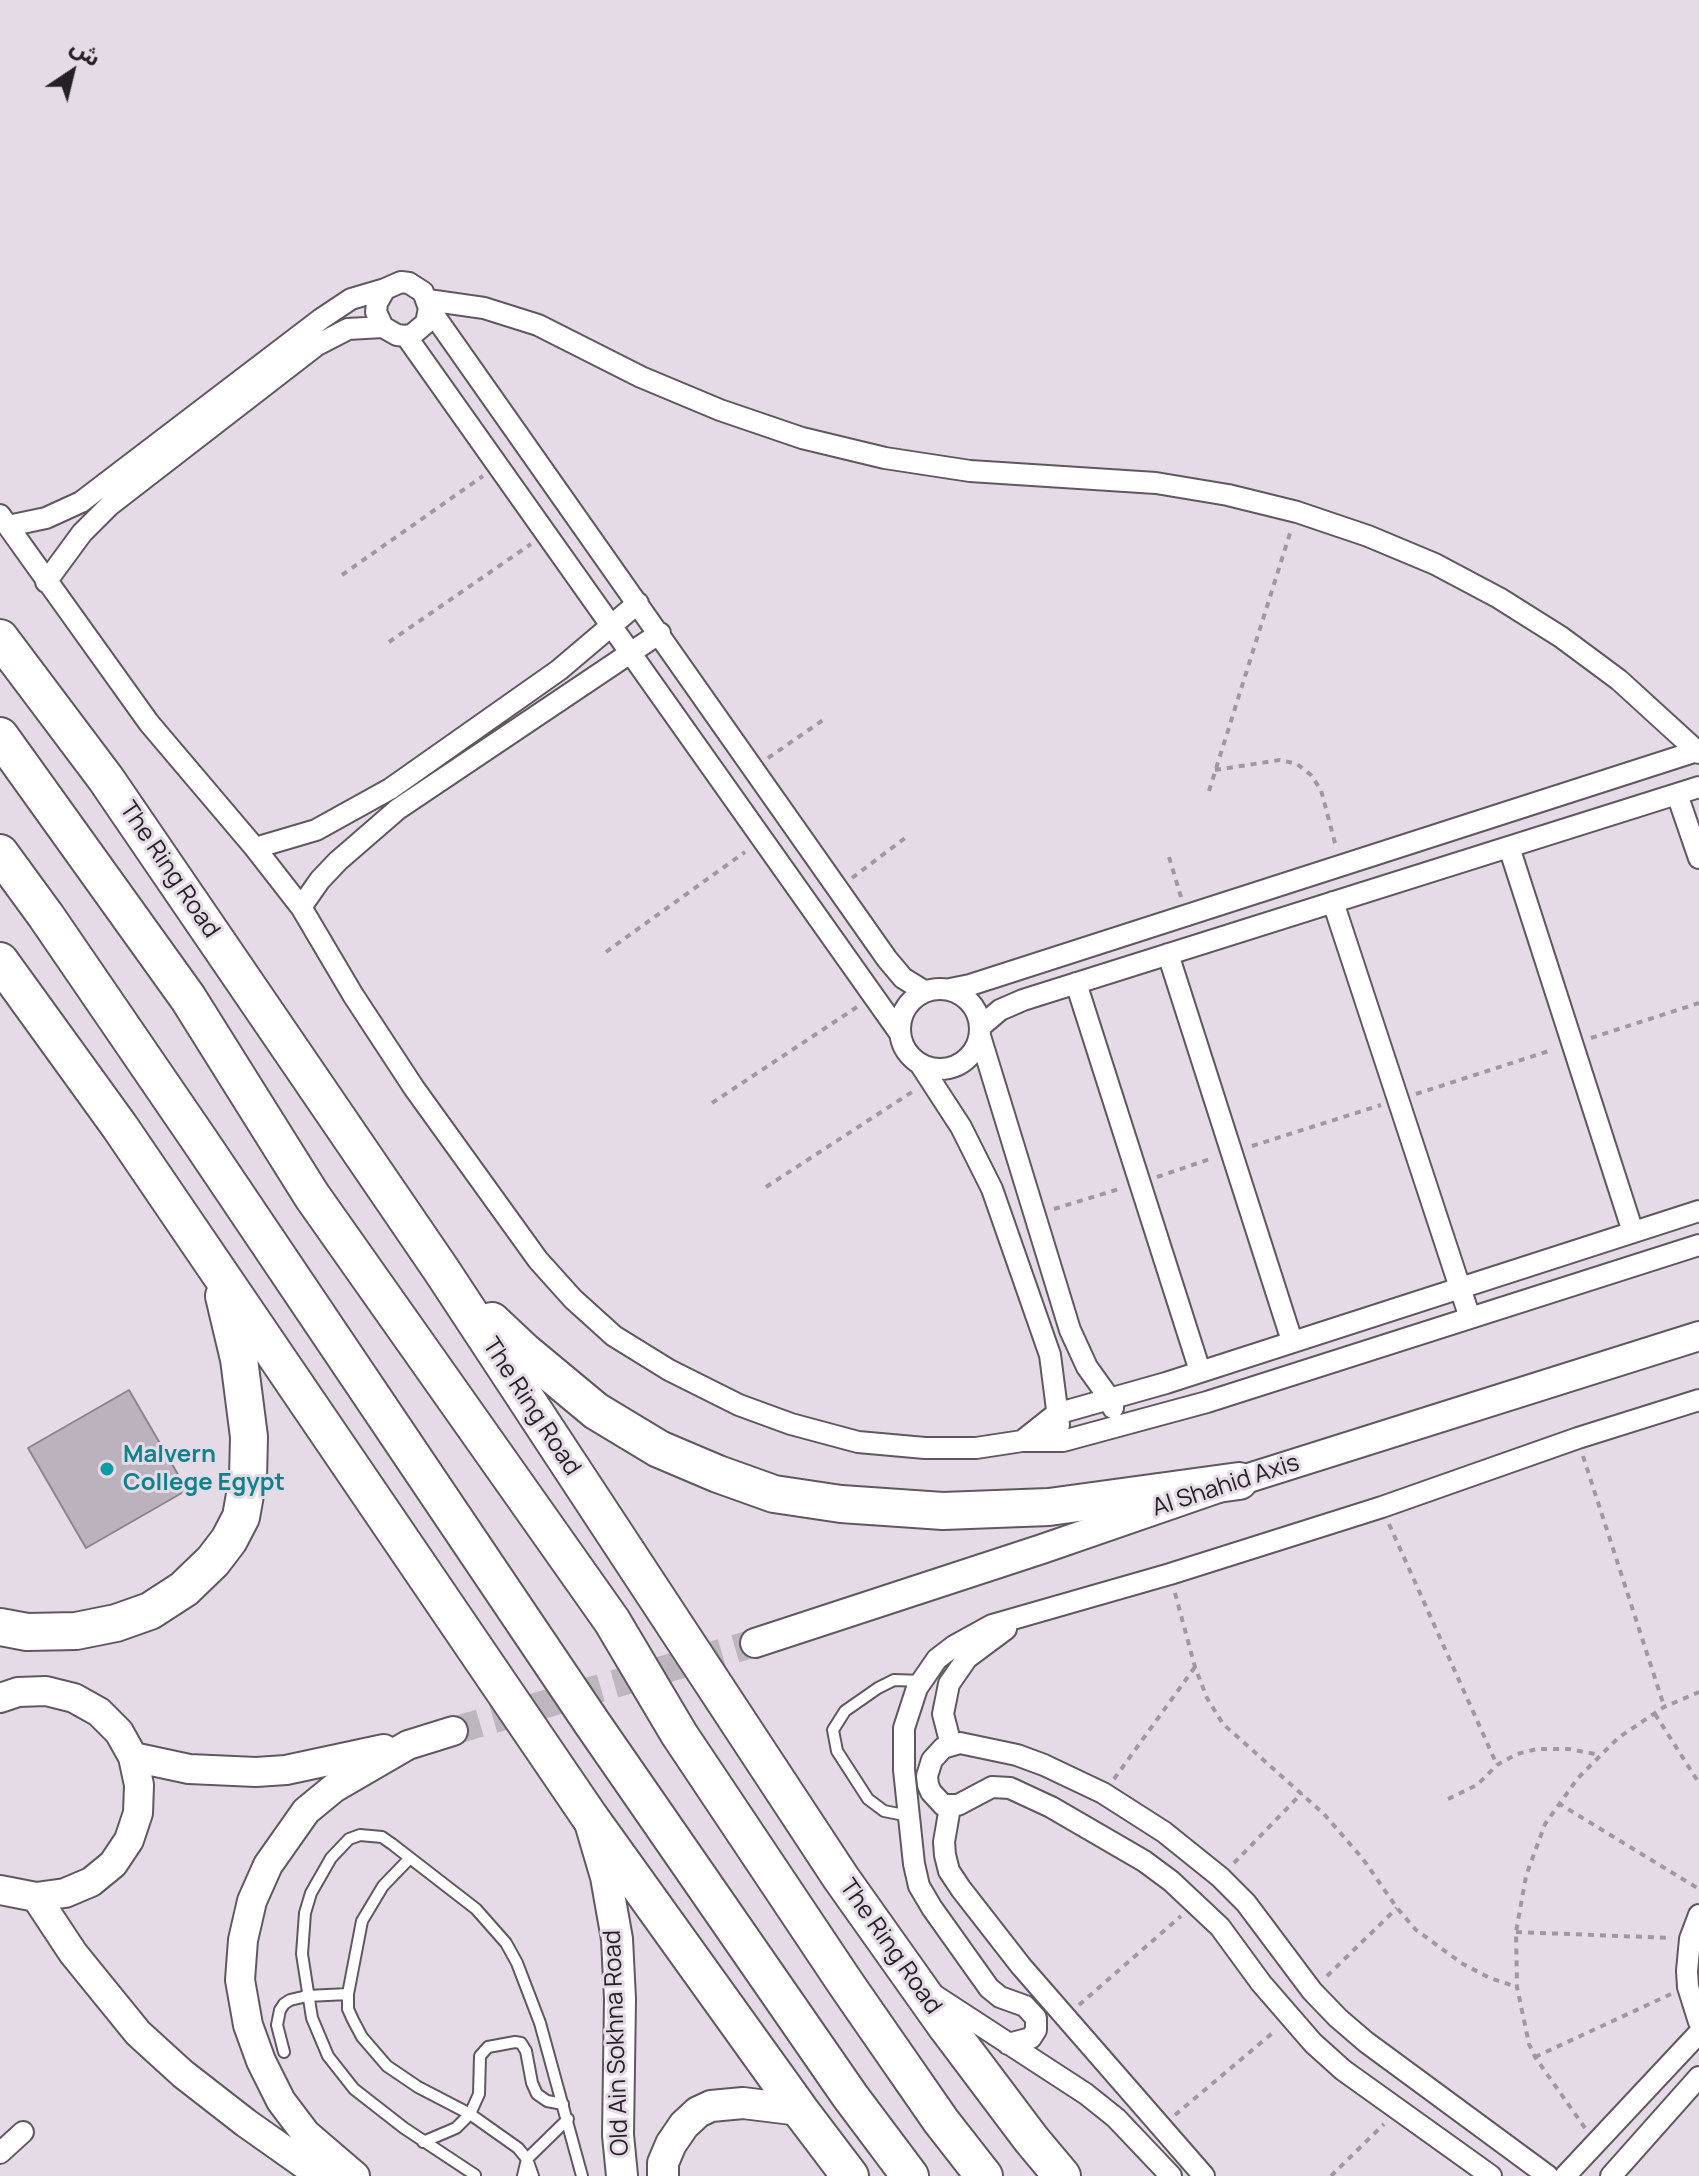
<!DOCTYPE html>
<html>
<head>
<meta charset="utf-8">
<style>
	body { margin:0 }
	#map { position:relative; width:1699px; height:2176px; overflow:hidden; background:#e5dbe6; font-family:Manrope,"Noto Sans Arabic",sans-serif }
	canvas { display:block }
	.north { position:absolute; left:32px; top:32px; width:80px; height:80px; -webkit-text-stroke:6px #e5dbe6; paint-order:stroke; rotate:35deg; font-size:22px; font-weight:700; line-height:32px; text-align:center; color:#242125 }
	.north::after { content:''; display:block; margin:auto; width:28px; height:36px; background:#242125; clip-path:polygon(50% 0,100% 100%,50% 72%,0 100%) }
</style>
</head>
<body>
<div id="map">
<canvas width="1699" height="2176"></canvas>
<div class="north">ش</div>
</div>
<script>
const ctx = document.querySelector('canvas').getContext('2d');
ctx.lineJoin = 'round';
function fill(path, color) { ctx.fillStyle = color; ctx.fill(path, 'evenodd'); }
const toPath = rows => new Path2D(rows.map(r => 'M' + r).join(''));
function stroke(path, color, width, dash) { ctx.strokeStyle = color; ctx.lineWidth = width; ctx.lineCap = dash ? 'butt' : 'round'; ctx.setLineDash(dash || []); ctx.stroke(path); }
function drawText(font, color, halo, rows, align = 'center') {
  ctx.font = font + ' Manrope,sans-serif'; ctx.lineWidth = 6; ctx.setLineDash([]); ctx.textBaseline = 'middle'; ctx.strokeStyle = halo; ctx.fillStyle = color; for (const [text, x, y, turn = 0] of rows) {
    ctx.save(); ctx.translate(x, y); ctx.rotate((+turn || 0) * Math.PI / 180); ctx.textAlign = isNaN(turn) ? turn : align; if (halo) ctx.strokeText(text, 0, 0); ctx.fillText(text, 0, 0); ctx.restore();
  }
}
const building = toPath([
	[129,1390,187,1490,86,1548,28,1448,129,1390]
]);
fill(building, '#bcb2bd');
stroke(building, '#8d848e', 2);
stroke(toPath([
	[453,1731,755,1643]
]), '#beb6bf', 28, [28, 14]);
const lane = toPath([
	[909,1816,884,1811,868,1799,837,1751,833,1730,845,1711,878,1688,894,1680,922,1681],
	[410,1858,383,1886,362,1921,348,1994,348,2009,353,2020,362,2037,387,2066,418,2087,470,2114,518,2148,527,2159,533,2176],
	[284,2052,277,2025,280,2010,284,2004,290,2000,307,1996,348,1994],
	[423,2142,456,2128,470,2114,479,2094,480,2056,488,2047,515,2042,521,2043,526,2051,532,2083,537,2094,547,2101,563,2104],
	[475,2175,404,2128,354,2089,328,2056,312,2018,302,1954,305,1913,311,1893,331,1858,349,1839,360,1835,382,1837,392,1844,476,1909,506,1943,517,1963,540,2023,582,2176],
	[523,2176,527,2159,568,2119]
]);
const street = toPath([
	[428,300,484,308,538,325,641,377,720,410,802,438,885,458,970,471,1156,483,1228,495,1297,512,1368,536,1435,564,1499,598,1561,637,1619,680,1699,753],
	[429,308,887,959,903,978,924,991],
	[406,336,413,334,426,323,429,308,423,292,409,283,401,282,385,289,377,303,376,312,383,327,397,335,406,336,899,1032],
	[0,515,149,723,255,848,301,907,353,995,414,1088,538,1260,573,1299,614,1336,669,1370,739,1405,791,1424,858,1442,925,1448,976,1448,1022,1441,1063,1441,1207,1402,1699,1245],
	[8,526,46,518,81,502,321,319,351,299,385,289],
	[46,582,82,533,110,505,317,345,348,329,383,327],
	[1677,794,1699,858],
	[1509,847,1633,1232],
	[255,848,316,830,390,789,559,670,638,603],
	[1333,902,1470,1318],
	[301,907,320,880,338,861,398,809,660,633],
	[1168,954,1292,1341],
	[1076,983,1200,1371],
	'900 1029a40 40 0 1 1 80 0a40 40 0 1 1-80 0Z',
	[950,989,970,985,1697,751],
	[980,1027,1000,1010,1023,1000,1699,787],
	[980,1036,1070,1330,1087,1367,1110,1399,1113,1408],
	[920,1064,961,1127,992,1189,1050,1355,1059,1425],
	[1022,1441,1056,1414,1166,1383,1699,1211],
	[951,1745,943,1714,949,1684,967,1658,1006,1629],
	[950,1807,944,1842,945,1855,949,1871,961,1889,1021,1966,1204,2176],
	[1699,1915,1690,1939,1687,1971,1688,1987,1699,2022],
	[934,1995,1086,2094,1116,2118,1171,2176],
	[1008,2044,1031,2038,1036,2030,1036,2018,1025,2006,1000,1997,989,1988,932,1908,919,1886,914,1864,904,1770,904,1728,917,1688,937,1659,954,1646,992,1625,1170,1574,1382,1507,1578,1438,1699,1400],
	[0,2153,23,2132],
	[1491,2176,1343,2070,1313,2043,1261,1983,1220,1927,1171,1881,1144,1861,1051,1807,1010,1788,992,1787,958,1805,943,1805,931,1792,928,1785,927,1776,932,1760,943,1748,960,1743,1017,1755,1044,1765,1103,1793,1164,1832,1220,1877,1246,1903,1312,1991,1338,2018,1366,2042,1548,2176],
	[1565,2176,1699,2033],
	[1611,2176,1699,2077]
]);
const secondary = toPath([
	[755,1643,1042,1549,1239,1481,1699,1336],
	[0,1698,18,1692,46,1691,74,1698,99,1712,119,1732,133,1757,139,1785,138,1813,129,1840,113,1864,91,1882,65,1893,36,1897,0,1890],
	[133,1757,189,1769,256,1772,286,1770,384,1749],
	[36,1897,73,1953,138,2033,183,2074,246,2123,321,2176],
	[355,2176,306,2134,281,2101,261,2061,248,2025,240,1980,243,1940,252,1901,268,1865,306,1811,334,1788,408,1745,453,1731]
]);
const primary = toPath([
	[591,1826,606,1877,617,1939,620,1999,618,2135,622,2176],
	[663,2176,663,2163,671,2144,684,2125,698,2112,711,2106,743,2103,800,2110]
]);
const highway = toPath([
	[0,638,106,779,442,1271,841,1878,946,2026,1031,2139,1062,2176],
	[0,736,188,998,312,1196,612,1621,679,1734,846,1984,941,2121,984,2176],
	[0,853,46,916,200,1141,592,1723,850,2096,910,2176],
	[0,961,120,1127,589,1816,800,2110,850,2176],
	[492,1321,525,1352,596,1411,659,1449,718,1474,774,1494,841,1504,943,1511,1049,1507,1239,1481],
	[0,1627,27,1632,76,1631,116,1623,150,1611,184,1589,213,1561,229,1540,241,1517,248,1478,249,1437,239,1359,224,1296]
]);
stroke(lane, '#605761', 14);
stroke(street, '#605761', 24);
stroke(secondary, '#605761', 32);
stroke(primary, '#605761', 34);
stroke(highway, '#605761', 40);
stroke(toPath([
	[342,575,483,476],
	[389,642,531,544],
	[768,758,826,718],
	[1215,770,1280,760,1297,764,1311,775,1321,790,1336,847],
	[1209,791,1291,530],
	[1169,857,1181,897],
	[852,878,909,835],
	[606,952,745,852],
	[1591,1038,1699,1003],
	[1416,1094,1552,1050],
	[712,1103,857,1007],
	[1252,1146,1381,1105],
	[1157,1177,1213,1158],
	[766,1187,915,1090],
	[1054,1209,1122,1188],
	[1583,1456,1664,1706],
	[1389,1524,1497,1765],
	[1175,1593,1195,1667,1207,1698,1223,1724,1324,1814,1363,1859,1397,1908,1416,1930,1463,1964,1490,1978,1517,1987],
	[1655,1714,1699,1783],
	[1114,1779,1195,1667],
	[1448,1799,1477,1785,1497,1765,1517,1754,1537,1749,1569,1749,1600,1755],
	[1558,1803,1699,1889],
	[1234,1863,1302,1793],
	[1516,1932,1672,1938],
	[1327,1976,1397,1908],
	[1079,2005,1181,1916],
	[1535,2057,1671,1994],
	[1175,2115,1276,2030],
	[1585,2128,1535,2057,1529,2044,1517,1987,1516,1932,1526,1876,1545,1824,1578,1778,1618,1738,1664,1707,1699,1692],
	[1331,2176,1384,2124]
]), '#a098a1', 4, [6, 6]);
stroke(lane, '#fff', 10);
stroke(street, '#fff', 20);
stroke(secondary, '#fff', 28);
stroke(primary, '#fff', 30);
stroke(highway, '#fff', 36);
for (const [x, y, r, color] of [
	[107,1469,8,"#0f9aa8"]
]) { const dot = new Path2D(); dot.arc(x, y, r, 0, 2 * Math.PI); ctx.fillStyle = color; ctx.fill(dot); stroke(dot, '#e5dbe6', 3); }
drawText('24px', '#242125', '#e5dbe6', [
	["The Ring Road",169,870,56],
	["The Ring Road",531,1407,57],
	["Al Shahid Axis",1226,1486,-18],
	["The Ring Road",890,1947,55],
	["Old Ain Sokhna Road",617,2043,-92]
]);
drawText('bold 24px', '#0d838f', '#e5dbe6', [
	["Malvern",123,1455],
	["College Egypt",123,1483]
], 'left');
</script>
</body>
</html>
